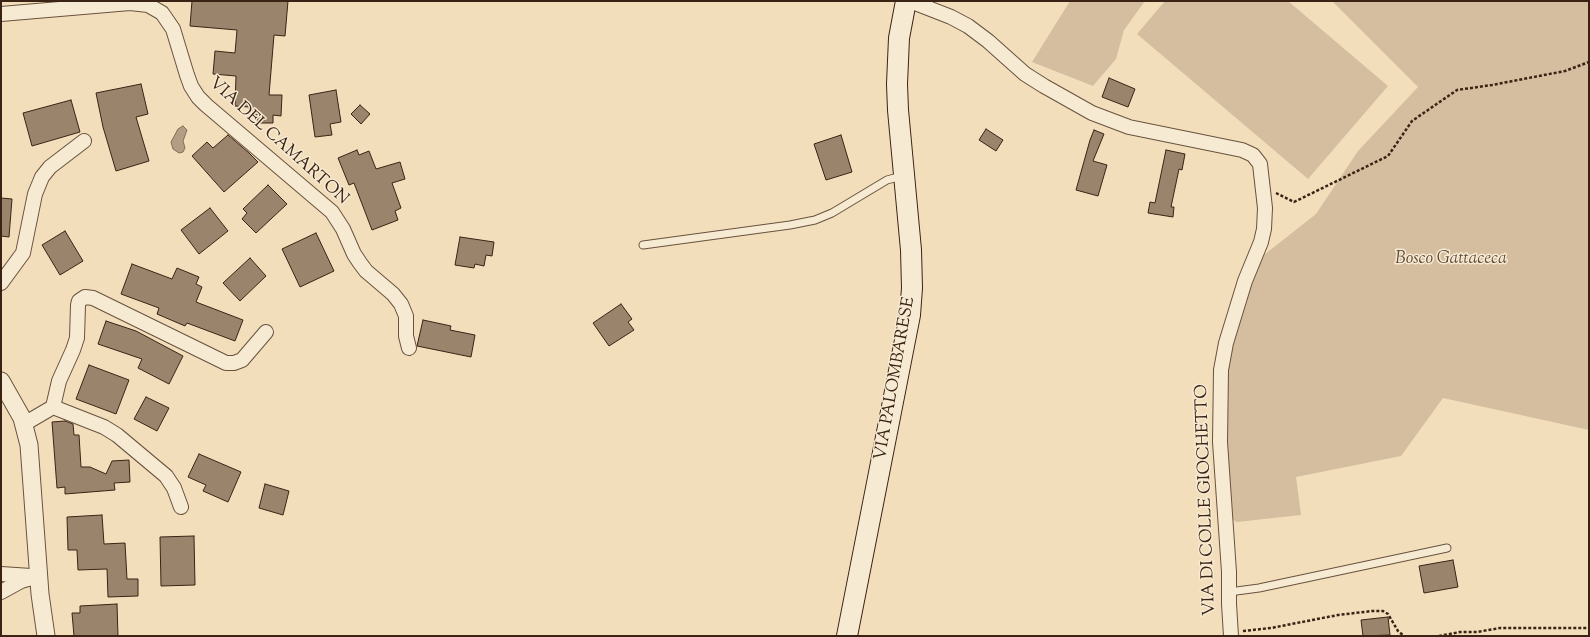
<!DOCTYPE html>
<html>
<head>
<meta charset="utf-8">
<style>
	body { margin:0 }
	#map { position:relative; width:1590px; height:637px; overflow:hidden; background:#f3debb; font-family:"Sorts Mill Goudy",serif }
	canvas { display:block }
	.frame { position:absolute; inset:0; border:2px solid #3a2315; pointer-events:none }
</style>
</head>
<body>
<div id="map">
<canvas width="1590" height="637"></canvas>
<div class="frame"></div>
</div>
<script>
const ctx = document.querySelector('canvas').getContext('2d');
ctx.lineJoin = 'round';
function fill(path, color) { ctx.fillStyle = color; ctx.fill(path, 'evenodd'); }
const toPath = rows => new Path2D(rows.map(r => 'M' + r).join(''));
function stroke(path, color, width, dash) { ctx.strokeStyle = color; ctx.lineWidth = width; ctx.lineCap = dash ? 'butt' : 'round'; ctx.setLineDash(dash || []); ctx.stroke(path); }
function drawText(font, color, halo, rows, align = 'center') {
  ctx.font = font + ' "Sorts Mill Goudy",serif'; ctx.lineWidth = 3; ctx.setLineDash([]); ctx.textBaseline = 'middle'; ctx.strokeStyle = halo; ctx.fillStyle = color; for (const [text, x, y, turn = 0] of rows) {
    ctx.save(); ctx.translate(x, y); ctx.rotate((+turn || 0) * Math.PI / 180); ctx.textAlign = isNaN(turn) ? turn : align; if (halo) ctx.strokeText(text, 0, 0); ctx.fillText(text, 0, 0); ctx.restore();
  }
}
fill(toPath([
	[1070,1,1145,1,1124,30,1116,59,1093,86,1032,62],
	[1165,1,1288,1,1388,86,1308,179,1137,34],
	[1332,1,1589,1,1589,430,1443,398,1401,456,1296,477,1301,515,1237,522,1224,514,1218,363,1255,262,1316,214,1358,151,1418,87]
]), '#d4be9f');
const water = toPath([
	[183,126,187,130,183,141,185,148,183,152,179,153,173,149,171,142,178,129,183,126]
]);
fill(water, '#b49e83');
stroke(water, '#836d57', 1);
const building = toPath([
	[192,1,288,1,285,36,274,35,269,95,282,95,281,116,273,115,273,123,257,123,258,115,249,114,249,107,235,106,236,76,213,74,215,51,235,53,237,30,190,26,192,1],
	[1109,78,1135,89,1128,107,1102,97,1109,78],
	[141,84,148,114,136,117,149,161,116,171,103,127,96,93,141,84],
	[336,90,341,122,330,124,332,135,315,137,309,95,336,90],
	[71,100,80,132,32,146,23,113,71,100],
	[360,105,370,114,361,124,351,114,360,105],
	[986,129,1003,140,996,151,979,140,986,129],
	[1094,130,1104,134,1093,161,1107,165,1098,196,1076,190,1090,140,1094,130],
	[228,135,249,153,258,162,224,192,192,156,207,142,213,148,228,135],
	[841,135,852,172,826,180,814,144,841,135],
	[357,150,359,155,369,151,376,169,400,162,405,179,392,183,401,208,395,211,398,220,372,230,354,183,349,185,338,158,357,150],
	[1166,150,1185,154,1182,170,1179,169,1171,207,1174,207,1173,217,1148,213,1150,202,1155,203,1166,150],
	[268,185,287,204,256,233,242,219,247,213,243,209,268,185],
	[1,198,12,199,9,237,1,236,1,198],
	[210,208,228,231,199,254,181,230,210,208],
	[65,231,83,261,60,275,42,245,65,231],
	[316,233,334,271,300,287,282,249,316,233],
	[460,237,494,242,492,256,486,255,484,266,475,264,474,268,455,265,460,237],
	[250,258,266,276,240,301,223,283,250,258],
	[132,264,172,279,177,268,199,277,196,284,202,287,196,302,243,320,235,341,187,323,185,326,157,314,159,308,121,294,132,264],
	[621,304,632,319,628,322,634,330,609,346,593,323,621,304],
	[423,320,451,326,450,330,475,335,471,357,417,346,423,320],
	[106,321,136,331,183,356,169,384,138,368,142,359,98,344,106,321],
	[89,365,129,380,116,414,76,399,89,365],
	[146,397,169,408,157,431,134,419,146,397],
	[65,421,73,424,74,435,79,435,81,467,90,467,106,474,112,461,129,460,130,482,114,483,115,490,65,494,65,487,57,488,52,422,65,421],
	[199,454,241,472,228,502,203,491,206,485,188,477,199,454],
	[265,484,289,491,283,515,259,508,265,484],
	[102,515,104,544,125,543,127,579,138,579,138,596,108,597,107,569,78,570,77,550,68,550,67,517,102,515],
	[194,536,195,585,161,586,160,537,194,536],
	[1453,560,1458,587,1424,593,1419,566,1453,560],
	[117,604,118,636,74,636,72,613,80,613,80,606,117,604],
	[1388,617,1390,635,1363,636,1361,620,1388,617]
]);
fill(building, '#9a846b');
stroke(building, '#3a2315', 1);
const service = toPath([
	[643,245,790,225,815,220,832,213,887,180,902,176],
	[1229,592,1259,588,1447,548]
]);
const minor = toPath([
	[910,1,951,17,968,26,988,41,1025,74,1044,86,1092,113,1129,127,1242,150,1253,155,1260,164,1265,208,1264,229,1261,242,1245,281,1226,343,1221,370,1220,442,1229,572,1229,604,1231,636],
	[1,14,130,3,148,5,162,13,173,29,187,75,191,86,198,97,206,105,332,212,343,229,354,254,360,263,366,271,393,294,401,304,406,316,406,336,409,348],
	[1,283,23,253,35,194,42,177,50,167,84,141],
	[53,407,59,381,73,350,77,338,78,305,79,301,85,297,93,298,226,363,234,363,242,360,266,332],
	[24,424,53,407,104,427,117,435,166,476,174,488,181,507],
	[1,574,31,576],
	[1,592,21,581,39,576]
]);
const tertiary = toPath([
	[1,381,22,418,29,445,40,594,46,636]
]);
const secondary = toPath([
	[847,636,910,315,912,288,911,250,898,110,897,84,899,38,906,1]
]);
stroke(service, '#68523e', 9);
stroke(minor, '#68523e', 16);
stroke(tertiary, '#68523e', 19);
stroke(secondary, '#3a2315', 22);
stroke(toPath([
	[1276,193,1294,202,1388,156,1412,121,1457,90,1492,85,1565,71,1589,62],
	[1243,631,1271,628,1338,615,1372,611,1383,611,1388,614,1398,631,1404,636],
	[1439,636,1460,632,1477,632,1500,628,1589,628]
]), '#3a2315', 2.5, [3, 2]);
stroke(service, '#f7ead3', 7);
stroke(minor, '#f7ead3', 14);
stroke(tertiary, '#f7ead3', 17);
stroke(secondary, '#f7ead3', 20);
drawText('17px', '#3a2315', '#f7ead3', [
	["VIA DEL CAMARTON",278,142,42],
	["VIA PALOMBARESE",896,379,-80],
	["VIA DI COLLE GIOCHETTO",1207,500,-92]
]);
drawText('italic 17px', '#604a38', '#f7ead3', [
	["Bosco Gattaceca",1451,260]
]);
</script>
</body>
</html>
